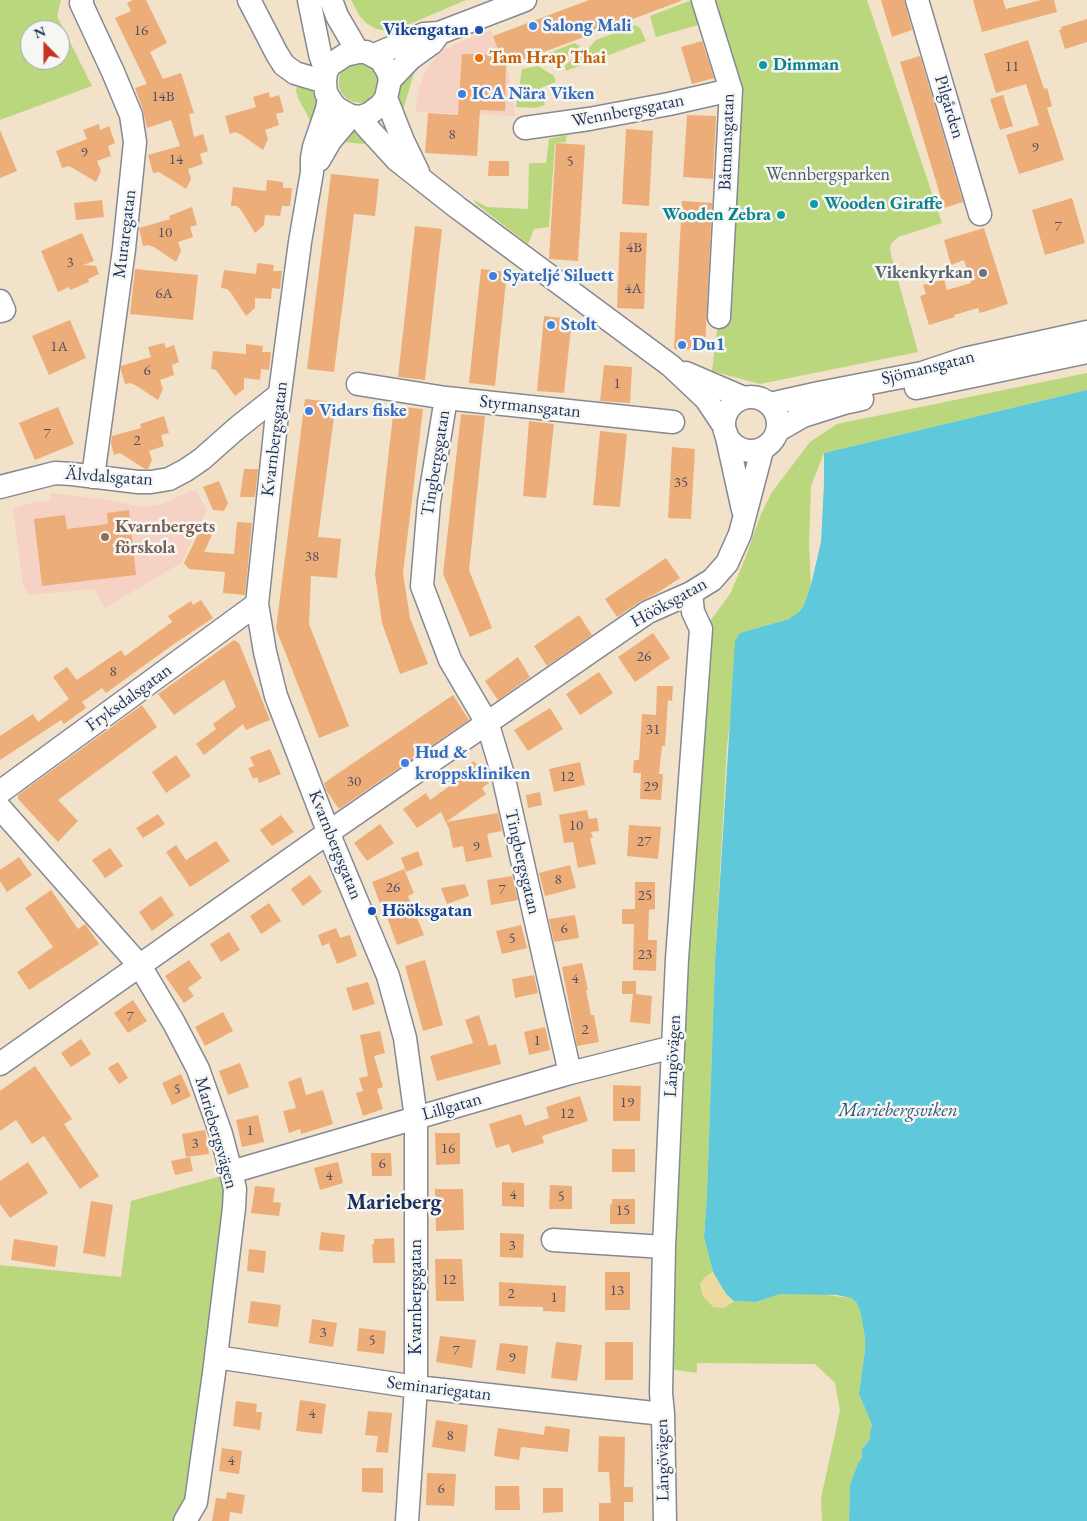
<!DOCTYPE html>
<html>
<head>
<meta charset="utf-8">
<style>
	body { margin:0 }
	#map { position:relative; width:1087px; height:1521px; overflow:hidden; background:#f2e2c9; font-family:"EB Garamond",serif }
	canvas { display:block }
	.north { position:absolute; left:20px; top:20px; width:50px; height:50px; box-sizing:border-box; background:#f6f6f2; border:1px solid #9ea6b7; border-radius:50%; rotate:338deg; font-size:14px; font-weight:700; line-height:20px; text-align:center; color:#1b2f5e }
	.north::after { content:''; display:block; margin:auto; width:18px; height:22px; background:#c8321e; clip-path:polygon(50% 0,100% 100%,50% 72%,0 100%) }
</style>
</head>
<body>
<div id="map">
<canvas width="1087" height="1521"></canvas>
<div class="north">N</div>
</div>
<script>
const ctx = document.querySelector('canvas').getContext('2d');
ctx.lineJoin = 'round';
function fill(path, color) { ctx.fillStyle = color; ctx.fill(path, 'evenodd'); }
const toPath = rows => new Path2D(rows.map(r => 'M' + r).join(''));
function stroke(path, color, width, dash) { ctx.strokeStyle = color; ctx.lineWidth = width; ctx.lineCap = dash ? 'butt' : 'round'; ctx.setLineDash(dash || []); ctx.stroke(path); }
function drawText(font, color, halo, rows, align = 'center') {
  ctx.font = font + ' "EB Garamond",serif'; ctx.lineWidth = 5; ctx.setLineDash([]); ctx.textBaseline = 'middle'; ctx.strokeStyle = halo; ctx.fillStyle = color; for (const [text, x, y, turn = 0] of rows) {
    ctx.save(); ctx.translate(x, y); ctx.rotate((+turn || 0) * Math.PI / 180); ctx.textAlign = isNaN(turn) ? turn : align; if (halo) ctx.strokeText(text, 0, 0); ctx.fillText(text, 0, 0); ctx.restore();
  }
}
fill(toPath([
	[491,30,509,74,515,116,415,112,418,91,425,72,431,62,443,51,455,44],
	[190,491,196,491,207,510,181,563,105,608,94,589,28,595,23,584,13,509,34,502,51,501,50,493,109,500,141,507,162,504]
]), '#f6d2c4');
fill(toPath([
	[0,0,61,0,57,16,92,86,0,120],
	[30,30,60,30,60,60,30,60],
	[351,0,466,0,396,30,387,31,376,29,366,23,359,15],
	[692,0,702,24,656,37,650,16],
	[712,0,867,0,942,223,898,237,891,244,890,251,918,352,760,384,712,371,732,204],
	[635,25,640,28,646,41,566,71,565,65,589,48,596,40],
	[574,43,580,46,576,51,563,59,553,62,537,58],
	[364,60,380,73,378,93,368,102,361,103,354,102,347,99,342,93,339,87,339,80,340,73,345,66],
	[538,66,554,76,556,82,540,88,545,105,535,108,516,107,522,69],
	[413,68,414,73,404,107,404,117,397,101,398,90,402,79],
	[297,85,311,90,317,97,319,103,312,124,298,98,296,91],
	[349,131,356,131,366,143,363,144,343,142],
	[567,135,566,142,555,143,549,227,534,229,528,244,476,204,474,200,487,207,528,209,529,163,546,163,549,139],
	[1087,373,1087,390,824,453,811,486,809,544,811,585,804,605,800,611,789,619,740,633,727,747,715,961,707,1195,704,1237,713,1272,704,1278,701,1285,703,1296,724,1308,734,1301,756,1302,780,1294,819,1294,851,1298,856,1302,860,1310,865,1338,865,1350,859,1394,872,1425,870,1432,870,1439,862,1449,862,1458,858,1463,850,1485,849,1521,822,1521,821,1498,840,1411,835,1383,815,1364,697,1363,697,1373,669,1369,705,628,730,594,745,559,761,514,772,492,810,442,837,424],
	[221,1176,229,1209,194,1498,179,1521,0,1521,0,1265,121,1277,131,1201]
]), '#bbd77d');
fill(toPath([
	[713,1272,726,1294,734,1301,724,1308,713,1307,703,1296,700,1284,704,1278]
]), '#eeda9e');
fill(toPath([
	[1087,390,1087,1521,849,1521,850,1485,858,1463,862,1458,862,1449,870,1439,870,1432,872,1425,859,1394,865,1350,865,1338,860,1310,856,1302,851,1298,837,1295,780,1294,756,1302,734,1301,726,1294,713,1272,704,1237,707,1195,715,961,735,641,740,633,789,619,800,611,804,605,811,585,821,542,824,483,824,453]
]), '#5fc8da');
fill(toPath([
	[133,0,146,0,167,43,150,52,163,79,181,73,194,113,189,114,194,137,203,134,208,151,200,154,203,164,188,169,191,179,186,189,159,172,153,173,148,155,180,146,171,120,147,128,143,110,135,88,147,84,115,18,131,11,127,3],
	[589,0,681,0,681,1,506,66,505,111,480,110,477,156,425,153,428,113,458,115,462,54,500,55,493,36],
	[881,0,904,0,912,30,892,37],
	[973,0,1003,0,1006,9,1041,0,1054,0,1057,12,982,32],
	[1087,19,1087,42,1065,49,1059,30,1062,29,1061,27],
	[1028,40,1044,89,1047,88,1052,106,1047,108,1064,160,1019,174,1006,135,1039,125,1026,84,996,93,984,54],
	[702,41,714,78,692,84,681,47],
	[920,56,963,202,944,208,900,62],
	[269,92,270,98,279,95,284,112,276,114,279,125,265,130,268,139,263,150,240,134,235,132,230,134,225,116,256,107,253,97],
	[1003,95,1013,126,1000,130,990,99],
	[687,115,716,116,713,179,683,177],
	[99,124,100,130,109,126,115,143,108,146,111,156,97,161,101,171,96,182,73,168,68,166,62,168,56,151,87,139,83,130],
	[626,129,653,131,649,206,622,204],
	[0,130,17,171,0,178],
	[556,143,585,145,578,261,549,259],
	[489,161,509,161,509,176,488,176],
	[331,174,379,179,375,216,354,214,334,372,307,369],
	[267,180,283,182,283,188,292,188,290,206,282,206,280,216,265,215,264,225,255,233,241,210,237,206,231,206,233,187,266,191],
	[1072,198,1085,243,1045,255,1032,210],
	[102,200,104,217,76,220,74,203],
	[682,201,712,203,705,350,674,349],
	[192,207,197,225,190,227,193,237,178,242,181,251,176,262,154,247,148,245,143,246,139,228,170,219,169,216],
	[415,226,442,229,425,380,398,377],
	[984,228,1008,304,980,313,978,308,954,315,955,317,929,325,920,296,926,294,923,285,944,279,947,290,971,283,964,260,951,265,944,240],
	[620,232,647,233,644,309,617,308],
	[82,233,94,261,83,265,96,266,99,274,88,279,89,282,70,290,69,287,58,292,41,251],
	[257,263,274,265,273,271,282,271,280,289,272,288,271,299,255,298,255,308,246,316,231,293,227,289,221,288,224,270,256,274],
	[135,269,198,275,193,320,130,314],
	[481,269,507,272,495,386,469,383],
	[544,316,572,319,564,393,537,391],
	[70,320,86,358,49,375,32,336],
	[164,343,166,348,174,345,179,362,172,365,174,375,160,380,163,389,158,400,135,385,130,383,125,384,121,370,121,366,151,357,148,347],
	[246,344,263,346,262,352,271,352,269,370,261,369,260,380,244,378,244,389,235,396,216,370,211,369,213,351,246,354],
	[604,365,632,367,630,403,600,401],
	[305,399,336,402,318,537,341,539,337,578,311,576,309,624,349,726,319,738,276,629],
	[394,406,423,409,403,573,410,618,428,664,400,674,382,623,375,574],
	[58,407,74,444,35,460,19,423],
	[461,414,485,416,469,570,492,628,470,637,443,574],
	[164,416,169,433,161,435,164,446,149,451,152,460,148,469,145,469,120,453,114,455,111,443,112,436,141,428,140,424],
	[529,421,554,424,546,498,523,496],
	[600,431,627,434,620,507,593,505],
	[672,447,695,449,691,519,668,518],
	[244,469,258,469,255,497,240,497],
	[219,481,228,503,224,511,213,510,203,487],
	[129,510,136,575,42,586,34,519,65,515,67,529,108,524,107,513],
	[237,522,252,523,245,595,223,593,225,572,189,569,184,563,201,528,213,533,204,552,234,554],
	[666,558,680,578,657,593,641,601,617,617,605,599],
	[201,600,213,618,174,644,106,693,102,688,82,702,86,708,64,724,61,720,0,760,0,736,33,714,38,722,69,699,53,677,67,667,77,680,121,650,125,656,172,622,168,616,191,601,193,605],
	[579,615,592,635,547,666,534,646],
	[653,633,670,658,635,682,618,657],
	[234,640,239,643,270,720,246,730,243,724,204,755,196,744,216,729,213,724,236,707,224,680,174,715,158,694],
	[518,657,530,677,498,700,485,681],
	[599,672,613,693,580,715,566,694],
	[657,686,673,686,672,701,668,700,665,746,662,746,659,774,663,774,661,800,640,799,641,773,633,773,634,760,639,760,642,714,656,715],
	[453,695,469,720,339,809,326,790,324,783],
	[142,705,157,727,58,800,78,821,58,842,18,799,18,795],
	[550,708,563,729,528,751,514,730],
	[270,749,281,774,259,783,257,777,253,779,248,768,254,766,250,757],
	[176,755,191,776,166,793,152,772],
	[474,761,489,783,482,788,486,794,446,822,498,813,502,831,487,834,492,857,466,862,463,846,453,848,449,829,441,812,417,828,403,809,426,793,430,800,451,785,447,780],
	[580,762,585,785,554,792,549,769],
	[540,792,542,805,528,808,526,795],
	[587,810,589,819,597,818,599,831,591,832,593,838,590,838,596,864,578,868,573,842,564,843,559,815],
	[158,814,165,824,143,838,136,828],
	[281,815,294,832,272,846,260,830],
	[380,824,394,843,367,861,354,843],
	[629,825,661,827,658,859,627,856],
	[216,841,230,861,190,887,166,852,176,845,186,860],
	[110,848,123,866,105,878,92,860],
	[418,851,423,865,406,872,401,858],
	[19,857,32,875,7,892,0,881,0,870],
	[570,865,576,888,545,896,539,873],
	[404,869,414,893,408,896,424,935,397,945,383,906,381,906,372,882],
	[310,875,322,892,303,906,291,889],
	[512,876,518,900,491,905,487,880],
	[635,882,655,882,655,909,649,910,648,940,657,940,656,971,633,970,634,924,622,924,622,909,635,909],
	[465,884,469,896,447,904,441,888],
	[51,890,78,929,85,924,99,944,29,990,17,972,53,947,25,908],
	[161,896,174,915,152,931,139,912],
	[269,903,281,921,261,934,250,916],
	[575,915,579,938,554,942,549,919],
	[521,925,527,948,502,954,496,931],
	[336,928,340,938,350,935,357,956,337,964,329,943,322,946,318,935],
	[229,932,240,950,221,962,210,944],
	[189,960,202,978,188,988,194,996,184,1003,165,976],
	[425,960,443,1025,423,1031,405,966],
	[582,963,588,990,586,990,591,1015,594,1015,599,1042,577,1046,562,967],
	[534,975,538,993,515,998,512,979],
	[622,981,636,981,636,994,652,996,650,1024,630,1022,633,994,622,994],
	[368,982,375,1004,353,1011,346,988],
	[133,1000,147,1021,128,1033,114,1013],
	[223,1012,233,1031,205,1046,195,1027],
	[479,1015,489,1046,496,1044,501,1064,437,1081,430,1056,473,1043,465,1020],
	[545,1027,550,1050,529,1055,524,1032],
	[380,1031,385,1053,374,1056,383,1087,377,1089,383,1109,363,1116,356,1093,363,1091,359,1078,368,1076,360,1035],
	[81,1039,91,1054,71,1067,61,1053],
	[118,1062,128,1078,119,1084,108,1068],
	[240,1063,249,1087,228,1095,219,1071],
	[35,1066,72,1119,64,1124,99,1176,80,1189,44,1136,32,1144,16,1120,0,1131,0,1091],
	[181,1074,191,1096,172,1105,162,1083],
	[301,1077,306,1095,323,1090,333,1124,301,1134,300,1129,289,1133,283,1111,296,1108,288,1082],
	[613,1085,641,1086,640,1121,613,1121],
	[580,1096,588,1121,542,1136,544,1143,512,1153,509,1144,496,1148,489,1124,521,1114,525,1126,549,1118,546,1107],
	[258,1115,264,1142,242,1147,236,1120],
	[205,1130,209,1154,186,1157,182,1134],
	[435,1133,460,1133,460,1164,436,1165],
	[612,1149,635,1149,635,1172,612,1172],
	[371,1153,391,1153,392,1176,372,1176],
	[190,1157,193,1171,175,1175,171,1161],
	[28,1162,48,1193,10,1218,0,1204,0,1181],
	[338,1162,343,1183,320,1190,314,1168],
	[502,1182,524,1183,524,1207,502,1206],
	[550,1185,572,1186,572,1209,549,1209],
	[255,1186,275,1188,273,1202,281,1203,279,1216,251,1213],
	[435,1189,463,1189,464,1230,436,1231],
	[612,1199,635,1199,635,1224,610,1224,610,1205,612,1204],
	[91,1201,113,1205,105,1257,83,1253],
	[321,1232,345,1235,343,1252,319,1250],
	[500,1233,524,1234,523,1258,500,1257],
	[394,1238,395,1263,373,1263,372,1244,374,1244,374,1239],
	[14,1239,58,1246,55,1267,11,1260],
	[249,1249,266,1251,264,1273,247,1271],
	[435,1259,462,1259,464,1301,436,1301],
	[605,1272,630,1272,630,1310,605,1310],
	[499,1282,566,1286,565,1312,543,1311,543,1307,499,1306],
	[251,1301,281,1305,278,1327,248,1323],
	[312,1319,337,1323,333,1347,309,1343],
	[359,1328,386,1331,384,1354,357,1351],
	[440,1336,476,1340,472,1368,436,1362],
	[556,1342,582,1345,577,1381,551,1378],
	[605,1342,633,1342,633,1380,605,1380],
	[500,1343,528,1346,525,1374,496,1370],
	[300,1400,326,1404,322,1434,296,1431],
	[236,1401,257,1404,256,1412,262,1412,260,1430,233,1426],
	[368,1411,392,1413,388,1453,376,1452,378,1436,365,1435],
	[436,1420,468,1425,465,1452,432,1447],
	[545,1426,570,1429,568,1452,521,1447,519,1460,494,1456,498,1428,544,1435],
	[599,1436,625,1437,624,1487,633,1487,633,1502,624,1502,624,1521,599,1521,599,1503,611,1503,609,1472,598,1472],
	[222,1448,242,1451,239,1474,219,1471],
	[362,1468,383,1468,383,1493,362,1492],
	[427,1473,456,1474,454,1506,426,1505],
	[495,1486,519,1486,520,1510,495,1510],
	[543,1488,563,1488,563,1512,543,1513],
	[227,1492,245,1495,242,1514,230,1512,229,1521,212,1521,216,1498,226,1499]
]), '#edad79');
const minor = toPath([
	[82,0,81,3,113,72,131,115,135,142,124,249,93,477],
	[249,0,277,54,284,65,295,73,325,82],
	[309,0,320,54,326,72],
	[331,0,337,16,358,52],
	[703,0,731,90,719,317],
	[917,0,980,214],
	[358,52,366,52,381,60,388,72,390,80,386,98,381,105,369,114,360,117,351,116,338,109,333,104,326,93,325,82,326,72,330,65,345,55,358,52],
	[374,55,424,34,439,33,525,0],
	[390,80,411,58,432,43,437,36],
	[329,98,327,109,314,147,312,158,312,172,300,242,276,423,257,604,265,652,276,696,333,844,388,976,405,1038,416,1118,416,1387,407,1521],
	[386,98,403,141,418,172],
	[360,117,365,125,397,160,458,208,671,366,706,399,724,426],
	[525,128,589,119,669,104,731,90],
	[319,160,330,141,351,116],
	[0,301,4,310,0,311],
	[686,373,744,398],
	[358,384,446,398,673,422],
	[916,388,1087,352],
	'724 424a27 27 0 1 1 54 0a27 27 0 1 1-54 0Z',
	[446,398,429,502,422,586,450,660,487,723,491,735,503,775,570,1073],
	[770,404,819,393,922,373,964,359,1087,332],
	[777,431,803,416,844,403,862,399],
	[726,433,743,510],
	[0,487,55,473,72,474,138,482,151,482,169,479,186,470,202,459,237,428,280,394],
	[0,792,257,604],
	[0,808,140,966,174,1023,198,1069,221,1134,231,1172,235,1189,234,1208,214,1373,196,1502,185,1521],
	[0,1064,329,832,648,612,691,593,712,580,727,563,740,534,762,450],
	[231,1172,570,1073,673,1047],
	[553,1240,664,1247],
	[216,1357,416,1387,663,1414],
	[665,1521,663,1414,661,1393,664,1247,677,959,701,629,693,612,691,593]
]);
stroke(minor, '#868894', 25);
stroke(minor, '#fff', 22);
for (const [x, y, r, color] of [
	[533,26,5,"#3f7fe0"],
	[479,30,5,"#1a4fb4"],
	[479,58,5,"#e8710a"],
	[763,65,5,"#0f9aa8"],
	[462,94,5,"#3f7fe0"],
	[814,204,5,"#0f9aa8"],
	[781,215,5,"#0f9aa8"],
	[983,273,5,"#6b7280"],
	[493,276,5,"#3f7fe0"],
	[551,325,5,"#3f7fe0"],
	[682,345,5,"#3f7fe0"],
	[309,411,5,"#3f7fe0"],
	[105,537,5,"#8d6e63"],
	[405,763,5,"#3f7fe0"],
	[372,911,5,"#1a4fb4"]
]) { const dot = new Path2D(); dot.arc(x, y, r, 0, 2 * Math.PI); ctx.fillStyle = color; ctx.fill(dot); stroke(dot, '#f6f6f2', 2); }
drawText('15px', '#504e65', null, [
	["16",141,31],
	["11",1012,67],
	["14B",163,97],
	["8",452,135],
	["9",1035,148],
	["9",84,153],
	["14",176,160],
	["5",570,162],
	["7",1058,227],
	["10",165,233],
	["4B",634,248],
	["3",70,263],
	["4A",633,289],
	["6A",164,294],
	["1A",59,347],
	["6",147,371],
	["1",617,384],
	["7",47,434],
	["2",137,441],
	["35",681,483],
	["38",312,557],
	["26",644,657],
	["8",113,672],
	["31",653,730],
	["12",567,777],
	["30",354,782],
	["29",651,787],
	["10",576,826],
	["27",644,842],
	["9",476,847],
	["8",558,880],
	["26",393,888],
	["7",502,890],
	["25",645,896],
	["6",564,929],
	["5",512,939],
	["23",645,955],
	["4",575,979],
	["7",130,1017],
	["2",585,1030],
	["1",537,1041],
	["5",177,1090],
	["19",627,1103],
	["12",567,1114],
	["1",250,1131],
	["3",195,1144],
	["16",448,1149],
	["6",382,1164],
	["4",329,1176],
	["4",513,1195],
	["5",561,1197],
	["15",623,1211],
	["3",512,1246],
	["12",449,1280],
	["13",617,1291],
	["2",511,1294],
	["1",554,1298],
	["3",323,1333],
	["5",372,1341],
	["7",456,1351],
	["9",512,1358],
	["4",312,1414],
	["8",450,1436],
	["4",231,1461],
	["6",441,1489]
]);
drawText('bold 18px', '#366cbe', '#f6f6f2', [
	["Salong Mali",543,26],
	["ICA Nära Viken",472,94],
	["Syateljé Siluett",503,276],
	["Stolt",561,325],
	["Du1",692,345],
	["Vidars fiske",319,411],
	["Hud &",415,753],
	["kroppskliniken",415,774]
], 'left');
drawText('bold 18px', '#164399', '#f6f6f2', [
	["Vikengatan",469,30],
	["Hööksgatan",382,911,"left"]
], 'right');
drawText('bold 18px', '#c56008', '#f6f6f2', [
	["Tam Hrap Thai",489,58]
], 'left');
drawText('bold 18px', '#0d838f', '#f6f6f2', [
	["Dimman",773,65],
	["Wooden Giraffe",824,204],
	["Wooden Zebra",771,215,"right"]
], 'left');
drawText('18px', '#1b2f5e', '#f6f6f2', [
	["Pilgården",949,107,73],
	["Wennbergsgatan",628,111,-11],
	["Båtmansgatan",727,142,-88],
	["Muraregatan",125,234,-83],
	["Sjömansgatan",928,368,-14],
	["Styrmansgatan",530,407,6],
	["Kvarnbergsgatan",275,439,-83],
	["Tingbergsgatan",436,463,-81],
	["Älvdalsgatan",109,477,4],
	["Hööksgatan",669,603,-29],
	["Fryksdalsgatan",129,698,-36],
	["Kvarnbergsgatan",335,845,68],
	["Tingbergsgatan",522,862,77],
	["Långövägen",673,1056,-87],
	["Lillgatan",452,1107,-16],
	["Mariebergsvägen",216,1133,74],
	["Kvarnbergsgatan",416,1297,-90],
	["Seminariegatan",439,1389,7],
	["Långövägen",663,1460,-91]
]);
drawText('18px', '#435966', '#f6f6f2', [
	["Wennbergsparken",828,175]
]);
drawText('bold 18px', '#5b616d', '#f6f6f2', [
	["Vikenkyrkan",973,273]
], 'right');
drawText('bold 18px', '#785e54', '#f6f6f2', [
	["Kvarnbergets",115,527],
	["förskola",115,548]
], 'left');
drawText('italic 19px', '#2c557d', '#f6f6f2', [
	["Mariebergsviken",898,1111]
]);
drawText('bold 22px', '#1b2f5e', '#f6f6f2', [
	["Marieberg",394,1203]
]);
</script>
</body>
</html>
